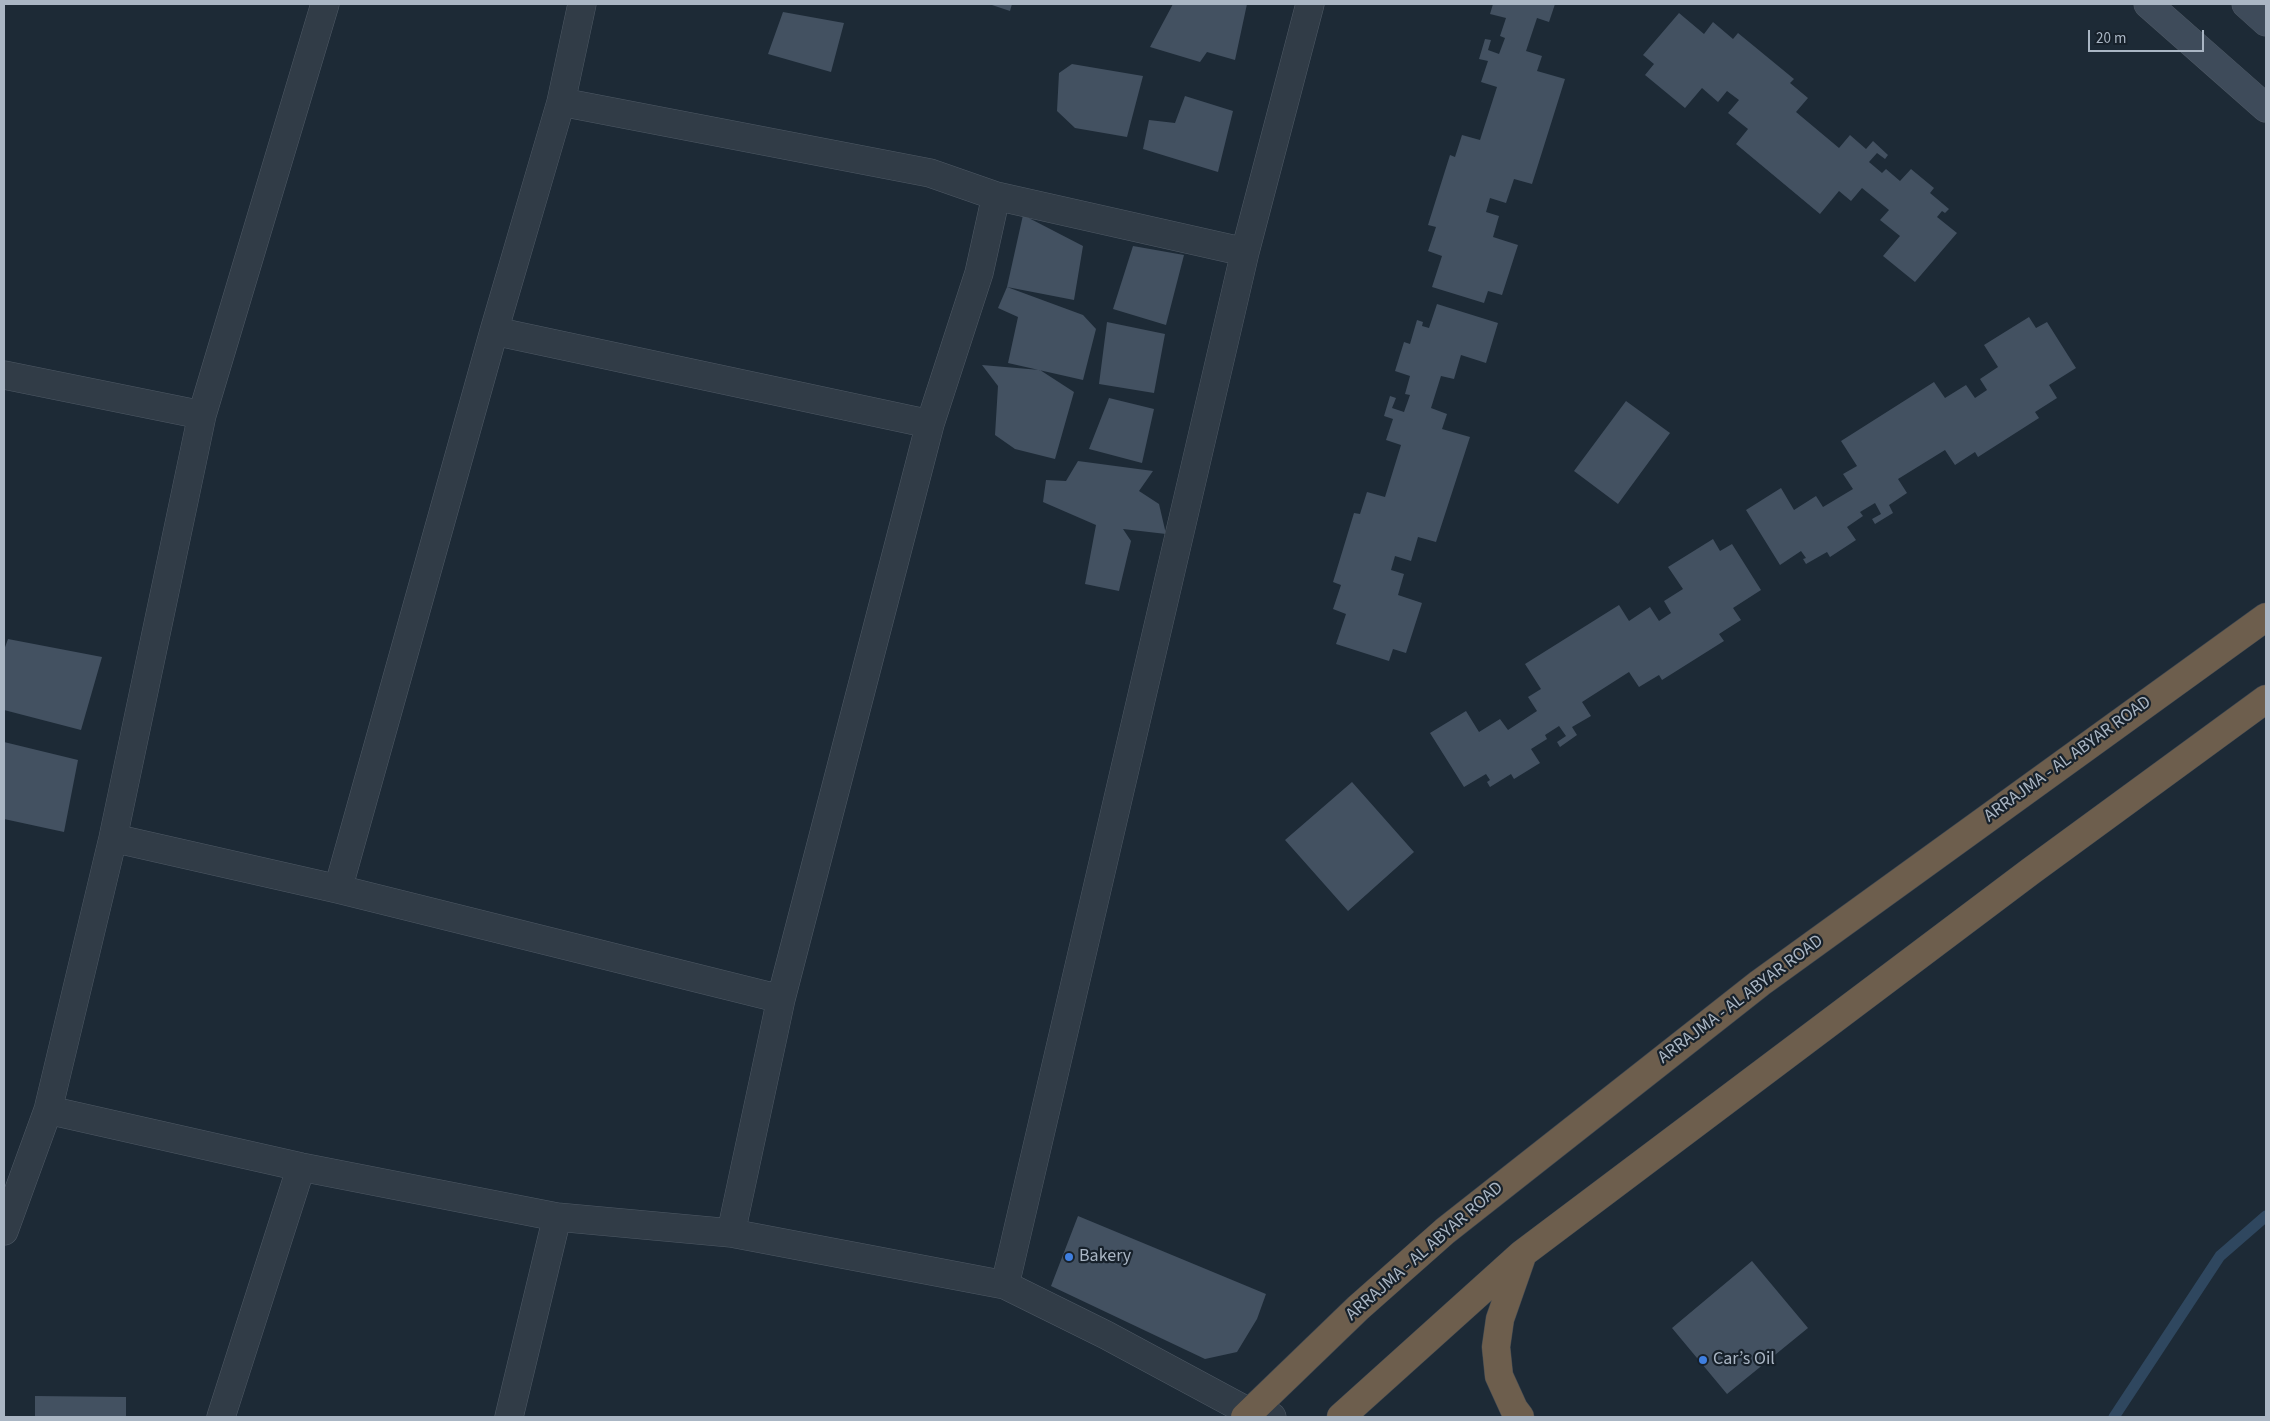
<!DOCTYPE html>
<html>
<head>
<meta charset="utf-8">
<style>
	body { margin:0 }
	#map { position:relative; width:2270px; height:1421px; overflow:hidden; background:#1d2a36; font-family:"Source Sans 3",sans-serif }
	canvas { display:block }
	.frame { position:absolute; inset:0; border:5px solid #aab6c4; pointer-events:none }
	.scale { position:absolute; left:2088px; top:30px; width:116px; height:22px; box-sizing:border-box; border:2px solid #aab6c4; border-top:0; padding-left:6px; font-size:15px; line-height:18px; white-space:nowrap; color:#aab6c4; -webkit-text-stroke:4px #17212b; paint-order:stroke }
</style>
</head>
<body>
<div id="map">
<canvas width="2270" height="1421"></canvas>
<div class="frame"></div>
<div class="scale">20 m</div>
</div>
<script>
const ctx = document.querySelector('canvas').getContext('2d');
ctx.lineJoin = 'round';
const toPath = rows => new Path2D(rows.map(r => 'M' + r).join(''));
function stroke(path, color, width, dash) { ctx.strokeStyle = color; ctx.lineWidth = width; ctx.lineCap = dash ? 'butt' : 'round'; ctx.setLineDash(dash || []); ctx.stroke(path); }
function fill(path, color) { ctx.fillStyle = color; ctx.fill(path, 'evenodd'); }
function drawText(font, color, halo, rows, align = 'center') {
  ctx.font = font + ' "Source Sans 3",sans-serif'; ctx.lineWidth = 4.5; ctx.setLineDash([]); ctx.textBaseline = 'middle'; ctx.strokeStyle = halo; ctx.fillStyle = color; for (const [text, x, y, turn = 0] of rows) {
    ctx.save(); ctx.translate(x, y); ctx.rotate((+turn || 0) * Math.PI / 180); ctx.textAlign = isNaN(turn) ? turn : align; if (halo) ctx.strokeText(text, 0, 0); ctx.fillText(text, 0, 0); ctx.restore();
  }
}
stroke(toPath([
	[2114,1417,2220,1256,2266,1216]
]), '#2f475f', 11);
fill(toPath([
	[989,4,1012,4,1010,11],
	[1173,4,1247,4,1235,60,1207,52,1200,62,1150,47],
	[1493,4,1555,4,1549,22,1537,18,1526,51,1542,56,1537,71,1565,79,1532,184,1514,179,1506,203,1490,198,1486,212,1499,216,1493,237,1518,245,1502,295,1488,291,1484,303,1432,287,1442,256,1428,251,1436,227,1428,225,1450,155,1455,157,1462,135,1480,140,1497,87,1481,82,1488,61,1479,59,1485,39,1491,40,1488,50,1499,54,1505,38,1500,36,1506,18,1490,14],
	[783,12,844,23,831,72,768,54],
	[1679,13,1704,34,1713,22,1733,39,1738,33,1794,79,1790,83,1808,98,1796,112,1839,148,1850,135,1866,149,1873,141,1888,155,1885,159,1877,153,1869,162,1882,173,1886,169,1900,181,1911,169,1934,188,1930,193,1949,209,1945,213,1942,211,1937,217,1957,233,1915,282,1883,256,1900,236,1880,220,1889,210,1862,188,1851,201,1839,191,1820,214,1736,144,1748,129,1728,113,1739,100,1727,91,1718,102,1702,88,1685,108,1645,75,1654,64,1643,55],
	[1072,64,1143,76,1127,137,1075,128,1057,111,1059,73],
	[1185,96,1233,111,1218,172,1143,149,1149,120,1175,123],
	[1023,215,1083,246,1074,300,1007,287,1083,315,1096,329,1083,380,1008,363,1018,317,998,308,1007,287],
	[1133,246,1184,255,1166,325,1113,309],
	[1437,304,1498,323,1486,363,1461,355,1454,379,1441,376,1431,408,1447,414,1442,429,1470,437,1436,542,1418,537,1411,561,1395,556,1391,570,1404,574,1398,595,1422,603,1406,653,1393,649,1389,661,1336,644,1346,614,1333,609,1341,585,1333,582,1354,513,1360,514,1367,492,1385,497,1401,445,1386,440,1393,419,1384,416,1390,396,1396,398,1392,408,1404,412,1410,395,1405,394,1410,376,1395,371,1404,342,1410,344,1417,320,1423,322,1422,326,1429,328],
	[2029,317,2036,328,2047,322,2076,368,2049,385,2057,398,2035,412,2039,418,1978,457,1975,452,1955,465,1945,450,1898,479,1907,493,1889,505,1893,513,1875,524,1872,519,1881,514,1875,503,1860,512,1863,516,1847,527,1856,540,1830,557,1827,552,1806,564,1803,559,1806,558,1801,551,1780,565,1746,510,1781,488,1794,510,1816,496,1823,507,1853,489,1843,474,1857,466,1841,441,1934,382,1945,398,1966,385,1975,398,1987,390,1980,379,1998,367,1984,345],
	[1107,322,1165,334,1154,393,1099,384],
	[982,365,1040,370,1074,392,1055,459,1015,449,995,435,998,386],
	[1109,398,1154,409,1142,463,1089,449],
	[1626,401,1670,433,1618,504,1574,471],
	[1078,461,1153,471,1139,491,1159,504,1166,534,1123,529,1131,541,1119,591,1085,584,1096,525,1043,502,1046,480,1066,481],
	[1713,539,1720,551,1732,544,1761,590,1733,608,1741,620,1719,634,1724,641,1662,680,1659,675,1639,687,1629,672,1582,702,1591,716,1572,727,1577,735,1560,747,1557,742,1566,736,1559,726,1545,735,1547,739,1531,749,1540,763,1514,779,1511,774,1490,787,1487,782,1490,780,1486,774,1464,787,1430,733,1466,711,1479,732,1500,719,1508,730,1537,711,1528,697,1541,689,1525,664,1619,605,1629,621,1650,607,1659,621,1671,613,1664,601,1683,589,1668,567],
	[8,639,102,657,81,730,4,710,4,650],
	[4,742,78,760,64,832,4,819],
	[1352,782,1414,852,1348,911,1285,840],
	[1078,1216,1266,1294,1257,1319,1237,1352,1205,1359,1051,1286],
	[1752,1261,1808,1328,1727,1394,1672,1328],
	[35,1396,126,1397,126,1417,35,1417]
]), '#435161');
const street = toPath([
	[561,102,582,4],
	[996,196,1245,252],
	[494,331,930,424],
	[4,375,202,415],
	[113,838,338,889,781,999],
	[338,889,494,331,561,102,930,173,996,196,979,273,930,424,781,999,731,1233],
	[48,1110,113,838,202,415,325,4],
	[4,1231,48,1110,301,1167,557,1217,731,1233,1005,1285,1106,1335,1249,1412,1272,1417],
	[1005,1285,1245,252,1310,4],
	[221,1417,301,1167],
	[509,1417,557,1217]
]);
const secondary = toPath([
	[2148,4,2266,108],
	[2246,4,2266,22]
]);
const highway = toPath([
	[1245,1417,1358,1308,1445,1231,1760,983,2266,617],
	[1341,1417,1522,1254,2031,871,2266,699],
	[1520,1417,1514,1409,1499,1376,1496,1347,1500,1319,1522,1256]
]);
stroke(street, '#4e5965', 29);
stroke(secondary, '#4e5965', 29);
stroke(highway, '#3c4651', 29);
stroke(street, '#313c47', 28);
stroke(secondary, '#3e4b5a', 28);
stroke(highway, '#6d5e4d', 28);
for (const [x, y, r, color] of [
	[1069,1257,5,"#3f7fe0"],
	[1703,1360,5,"#3f7fe0"]
]) { const dot = new Path2D(); dot.arc(x, y, r, 0, 2 * Math.PI); ctx.fillStyle = color; ctx.fill(dot); stroke(dot, '#17212b', 2); }
drawText('18px', '#aab6c4', '#17212b', [
	["ARRAJMA - AL ABYAR ROAD",2068,760,-36],
	["ARRAJMA - AL ABYAR ROAD",1741,1000,-37],
	["ARRAJMA - AL ABYAR ROAD",1425,1252,-41]
]);
drawText('18px', '#aab6c4', '#17212b', [
	["Bakery",1079,1257],
	["Car’s Oil",1713,1360]
], 'left');
</script>
</body>
</html>
